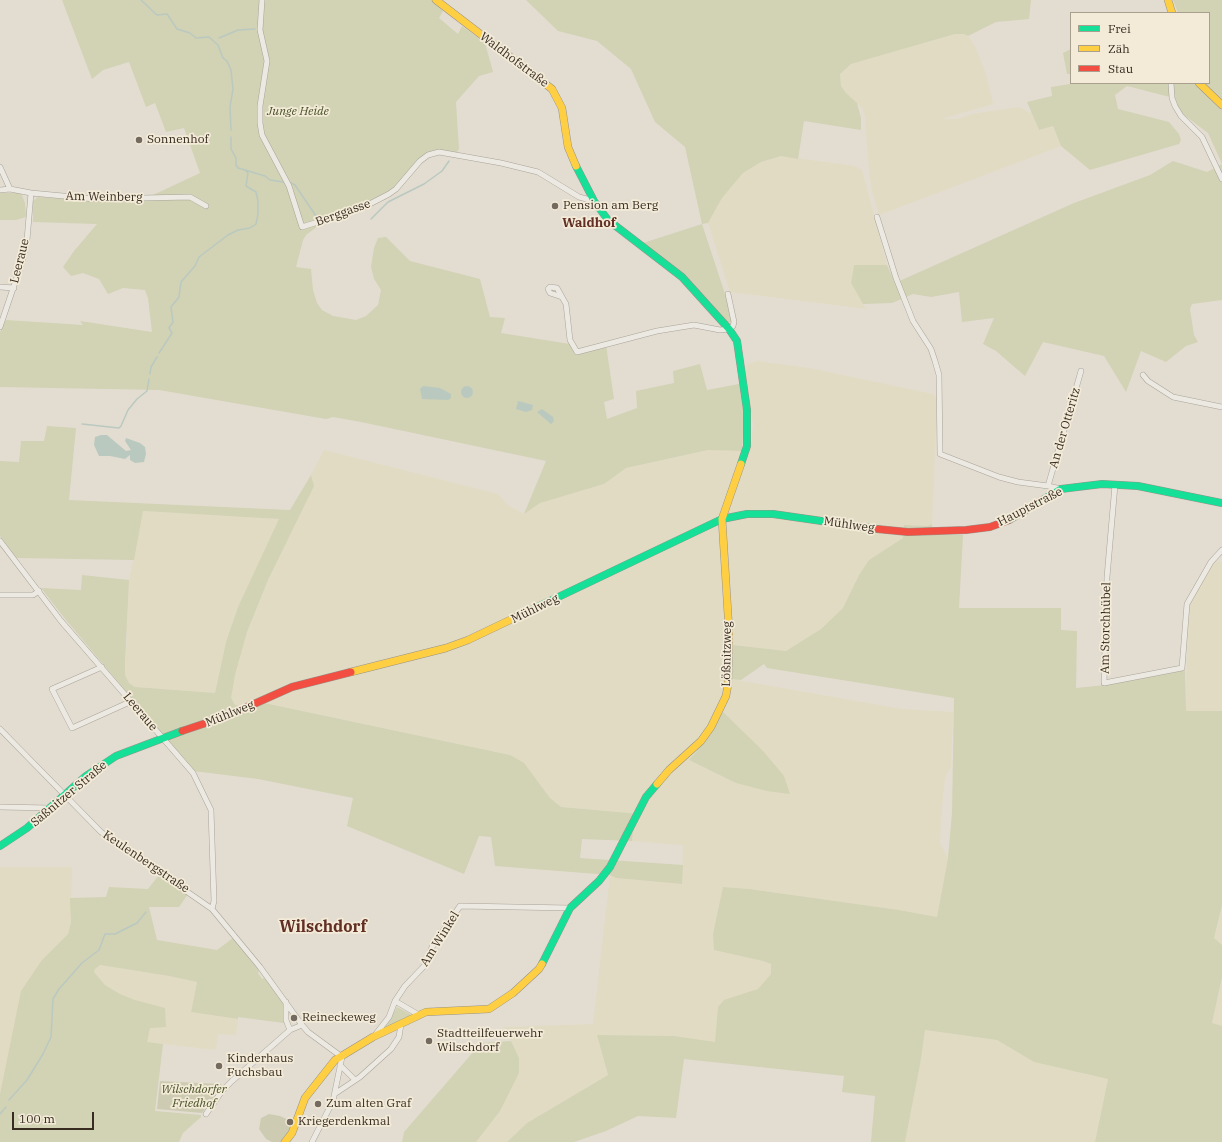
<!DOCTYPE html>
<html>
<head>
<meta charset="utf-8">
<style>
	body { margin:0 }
	#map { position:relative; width:1222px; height:1142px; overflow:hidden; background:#e3ddd1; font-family:"IBM Plex Serif",serif }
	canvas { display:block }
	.legend { position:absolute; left:1070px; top:12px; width:140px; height:72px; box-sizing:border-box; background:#f3ebd8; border:1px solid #a89f8f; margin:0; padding:5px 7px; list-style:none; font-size:12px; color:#382c21 }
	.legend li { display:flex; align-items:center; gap:8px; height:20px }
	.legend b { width:20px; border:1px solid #a89f8f }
	.scale { position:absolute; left:12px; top:1112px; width:82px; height:18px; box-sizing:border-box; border:2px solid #382c21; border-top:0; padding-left:5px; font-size:12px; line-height:14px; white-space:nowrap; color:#382c21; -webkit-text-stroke:3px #f3ebd8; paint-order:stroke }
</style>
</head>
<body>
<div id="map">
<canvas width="1222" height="1142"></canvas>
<ul class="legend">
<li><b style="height:5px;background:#16e098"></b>Frei</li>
<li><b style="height:5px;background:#ffcf43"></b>Zäh</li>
<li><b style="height:5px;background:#f24e42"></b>Stau</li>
</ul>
<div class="scale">100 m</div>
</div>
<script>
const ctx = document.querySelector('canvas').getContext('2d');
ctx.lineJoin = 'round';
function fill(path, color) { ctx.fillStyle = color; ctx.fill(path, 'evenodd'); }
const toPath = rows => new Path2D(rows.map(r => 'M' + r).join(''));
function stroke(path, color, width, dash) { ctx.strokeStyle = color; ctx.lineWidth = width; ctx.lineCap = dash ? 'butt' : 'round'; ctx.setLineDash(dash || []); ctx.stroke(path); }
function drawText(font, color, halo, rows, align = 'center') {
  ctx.font = font + ' "IBM Plex Serif",serif'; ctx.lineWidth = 3.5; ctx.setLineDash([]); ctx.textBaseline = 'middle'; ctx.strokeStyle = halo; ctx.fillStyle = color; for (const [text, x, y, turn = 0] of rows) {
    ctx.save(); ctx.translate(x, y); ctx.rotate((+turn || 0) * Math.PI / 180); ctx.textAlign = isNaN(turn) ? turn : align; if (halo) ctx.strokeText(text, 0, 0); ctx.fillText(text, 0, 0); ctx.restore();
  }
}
fill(toPath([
	[955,34,964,34,968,36,975,46,986,74,993,104,941,119,957,119,972,114,1019,107,1032,114,1039,130,1053,126,1061,146,879,215,872,191,869,172,865,116,862,108,846,93,841,86,840,74,851,64],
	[781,156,855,166,862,170,887,265,854,265,851,283,866,309,730,292,708,223,722,198,743,173,761,162],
	[757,361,809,368,933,394,937,399,932,524,928,526,904,525,903,538,869,560,859,575,843,608,821,629,786,651,733,645,731,679,902,709,953,712,951,768,945,777,941,819,940,843,948,858,937,917,899,910,749,889,723,887,714,950,763,961,771,964,771,975,758,989,718,1007,715,1043,674,1036,597,1035,608,1075,527,1123,507,1142,476,1142,500,1111,519,1058,504,1027,593,1024,610,875,616,878,682,884,683,845,632,841,633,829,640,814,561,807,550,798,538,782,510,755,250,700,240,706,235,705,231,698,235,675,247,632,268,580,314,486,311,475,324,450,498,494,509,506,524,514,540,503,604,484,626,468,708,450,742,451,751,449,753,425,745,371,748,364],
	[723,713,736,783,689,760,704,743],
	[143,511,280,519,238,607,226,642,215,693,135,687,129,683,125,675,129,580],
	[1215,561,1222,562,1222,711,1186,711,1188,604],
	[0,867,72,867,71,922,68,934,42,960,0,1094],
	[1222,905,1222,945,1214,938],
	[100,965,169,976,197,982,191,1012,238,1019,236,1035,218,1034,216,1050,146,1042,149,1028,151,1027,135,1000,120,994,105,985,94,972,95,969],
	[1222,977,1222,1026,1212,1023],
	[924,1030,997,1040,1034,1062,1108,1079,1095,1142,905,1142,920,1065]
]), '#e1dbc3');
fill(toPath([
	[62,0,432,0,443,11,439,18,458,34,462,26,485,43,493,72,479,76,456,102,459,149,455,155,439,153,429,156,421,161,397,190,322,223,306,235,303,240,296,267,311,269,313,290,317,303,322,310,333,316,356,320,366,316,378,305,381,290,374,279,371,267,374,248,378,238,386,237,410,261,480,279,490,317,505,318,501,333,570,344,575,355,606,345,614,399,604,402,607,419,637,408,636,391,674,383,673,371,700,364,707,390,739,384,744,415,742,451,708,450,626,468,604,484,540,503,524,514,546,461,361,422,333,417,326,419,159,390,0,387,0,332,6,320,83,325,80,321,152,332,148,298,145,290,123,288,108,294,99,279,83,273,71,276,63,267,74,251,97,224,33,222,33,201,38,197,93,201,151,199,153,195,200,173,184,128,166,132,155,103,146,107,129,62,103,70,92,79],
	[526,0,1031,0,1029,19,996,22,968,36,964,34,955,34,851,64,840,74,841,86,846,93,857,103,861,118,861,130,804,121,798,159,781,156,761,162,743,173,722,198,708,223,702,224,726,297,732,322,727,323,643,243,702,224,685,147,655,122,631,69,597,41,558,31],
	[1173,0,1222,0,1222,164,1208,133,1184,115,1170,97,1127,86,1115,95,1118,109,1169,122,1179,134,1181,140,1179,144,1090,170,1061,146,1053,126,1039,130,1027,102,1052,96,1051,87,1076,83,1209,83,1209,13,1178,13],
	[1071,49,1071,74,1067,74,1063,53],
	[1173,161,1207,172,1222,164,1222,300,1192,304,1190,309,1194,335,1198,342,1186,346,1166,362,1141,351,1126,392,1104,356,1043,342,1025,376,996,351,983,344,994,318,962,322,959,292,931,297,913,294,892,303,863,304,851,283,854,265,887,265,895,283,1074,203,1150,175],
	[0,193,21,193,25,203,26,217,16,220,0,220],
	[47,426,76,428,69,500,290,510,311,475,314,486,268,580,247,632,235,675,231,698,235,705,240,706,250,700,510,755,524,763,550,798,561,807,640,814,633,829,632,841,582,839,580,858,683,865,682,884,616,878,610,875,495,866,491,837,479,836,464,874,347,826,353,798,258,779,193,771,66,620,41,588,81,590,82,575,129,580,125,663,125,675,129,683,135,687,215,693,226,642,238,607,279,519,143,511,134,560,16,558,0,536,0,461,19,462,21,441,44,441],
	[932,524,933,535,963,535,959,608,1061,608,1061,630,1077,631,1076,688,1106,685,1185,670,1186,711,1222,711,1222,905,1214,938,1222,945,1222,977,1212,1023,1222,1026,1222,1142,1095,1142,1108,1079,1034,1062,997,1040,925,1030,920,1065,905,1142,871,1142,875,1096,842,1092,844,1076,684,1059,676,1118,638,1116,606,1131,574,1142,507,1142,527,1123,608,1075,597,1035,674,1036,715,1042,718,1007,724,1000,758,989,771,974,771,964,763,961,714,950,713,934,723,887,749,889,899,910,937,917,948,858,952,813,954,698,767,668,764,664,741,680,731,679,733,645,786,651,821,629,843,608,859,575,869,560,903,538,904,525,928,526],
	[723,712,763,751,784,776,790,794,767,791,736,783,689,760,704,743],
	[159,875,188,894,179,907,149,907,157,940,217,950,233,938,259,971,258,973,262,979,264,978,284,1002,284,1023,238,1017,238,1019,191,1012,197,982,169,976,100,965,95,969,94,972,105,985,120,994,135,1000,165,1008,166,1027,150,1028,147,1042,163,1044,155,1111,201,1115,201,1117,183,1133,179,1142,0,1142,0,1094,21,991,42,960,68,934,71,922,70,898,106,897,109,887,148,889],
	[397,1007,410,1014,410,1016,385,1028],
	[511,1041,519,1058,519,1073,500,1111,476,1142,402,1142,404,1132,481,1043]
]), '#d2d2b4');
fill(toPath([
	[160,1081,221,1084,222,1086,202,1113,157,1109],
	[269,1114,280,1116,291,1121,290,1131,282,1142,272,1142,266,1139,259,1129,261,1118]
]), '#cdccb3');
fill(toPath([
	'461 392a6 6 0 1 1 12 0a6 6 0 1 1-12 0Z',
	[423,386,440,388,451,394,451,398,448,400,422,399,420,389],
	[518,401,533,405,532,410,526,412,516,409],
	[542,409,553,417,554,421,551,424,537,412],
	[101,435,107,435,126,451,131,450,125,441,126,438,140,443,145,447,146,454,144,462,135,463,130,460,130,455,125,459,110,456,99,456,94,445,95,437]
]), '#bac9c0');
stroke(toPath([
	[141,0,157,15,167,14,177,29,190,33,196,38,209,37,218,45,223,58,227,61,231,70,233,89,230,107,231,130],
	[219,38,238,30,255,29],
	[245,170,265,176,270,180,283,182],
	[291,183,295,185,318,219],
	[371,219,388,202,424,184,442,171,449,161],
	[159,353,172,333,169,328,173,322,171,307,179,297,181,282,195,266,199,257,228,235,238,230,250,228,256,224,258,214,258,201,256,192,246,186,248,173,245,170,238,168,236,165,236,158,231,149,231,137],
	[150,374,151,367,157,357],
	[82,424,119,428,121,426,128,410,137,399,147,391,149,379],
	[9,1100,27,1080,43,1054,51,1037,53,999,59,989,82,963,99,950,105,934,115,934,137,923,146,912],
	[0,1114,6,1107]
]), '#bac9c0', 1.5);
const street = toPath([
	[262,0,260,30,267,61,260,106,260,123,262,135,289,186,302,227,362,208,389,194,396,189,420,161,428,155,439,152,501,163,538,172,579,197,594,201],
	[1171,83,1172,98,1175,106,1181,116,1202,137,1222,179],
	[0,167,10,189],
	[0,190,10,189,31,193,95,199,190,197,206,206],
	[877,217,896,278,913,321,931,349,935,361,939,375,940,454,999,477,1018,482,1048,486,1061,489],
	[0,287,14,288],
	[562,297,550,293,548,289,550,287,557,288,562,297,566,304,570,340,577,352,657,331,694,325,720,330,729,329,733,326,734,322,728,294],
	[0,327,22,262,27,240,31,193],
	[1143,375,1148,381,1173,397,1222,407],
	[1115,485,1107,577,1104,683,1182,668,1187,604,1211,562,1222,550],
	[1048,486,1081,371],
	[0,541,61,621,193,773,211,810,214,901,212,909],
	[0,595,33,595,39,591],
	[102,667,52,689,72,728,132,701],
	[0,729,101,832,212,909,260,967,302,1025,308,1032,342,1057,333,1101,312,1142],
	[0,807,50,808],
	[395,1001,419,1015],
	[286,1002,286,1020,290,1030],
	[375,1035,389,1017,395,1001,405,986,427,963,432,947,460,906,570,908],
	[340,1065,355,1080],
	[336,1093,360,1077,391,1049,399,1037,401,1024],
	[206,1114,222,1091,232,1081,290,1030,302,1025]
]);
const fast = toPath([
	[576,166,594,201,608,220,682,277,729,329,737,341,747,410,747,446,741,464],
	[1009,520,1061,489,1102,484,1138,486,1222,503],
	[531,610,722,519,747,514,773,514,877,529],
	[0,846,27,828,86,776,116,756,182,731],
	[542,964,570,908,599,881,610,867,646,797,657,784]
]);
const slow = toPath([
	[436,0,552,89,562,108,568,147,576,166],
	[1168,0,1172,13],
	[1199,83,1222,105],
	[351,672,446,648,468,640,531,610],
	[657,784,669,770,701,741,711,727,726,696,728,684,729,631,722,519,741,464],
	[285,1142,292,1133,305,1098,335,1060,373,1037,426,1012,489,1009,513,993,539,969,542,964]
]);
const jam = toPath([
	[877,529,908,532,966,530,990,527,1009,520],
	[182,731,227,716,292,687,351,672]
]);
stroke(street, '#a9a399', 6);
stroke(fast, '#999289', 8);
stroke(slow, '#999289', 8);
stroke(jam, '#999289', 8);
stroke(street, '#ece9e2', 5);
stroke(fast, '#16e098', 7);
stroke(slow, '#ffcf43', 7);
stroke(jam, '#f24e42', 7);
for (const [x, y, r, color] of [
	[139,140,4,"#746a5f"],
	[555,206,4,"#746a5f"],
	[294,1018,4,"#746a5f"],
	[429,1041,4,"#746a5f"],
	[219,1066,4,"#746a5f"],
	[318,1104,4,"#746a5f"],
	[290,1122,4,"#746a5f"]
]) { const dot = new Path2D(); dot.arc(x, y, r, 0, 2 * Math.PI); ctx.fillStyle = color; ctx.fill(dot); stroke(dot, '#f3ebd8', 1.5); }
drawText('12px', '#382c21', '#f3ebd8', [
	["Waldhofstraße",514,60,37],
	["Am Weinberg",104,197,1],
	["Berggasse",343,213,-20],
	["Leeraue",20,261,-76],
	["An der Otteritz",1065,428,-74],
	["Hauptstraße",1030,507,-27],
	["Mühlweg",849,525,8],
	["Mühlweg",535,609,-26],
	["Am Storchhübel",1106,628,-89],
	["Lößnitzweg",727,654,-89],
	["Leeraue",140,712,50],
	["Mühlweg",230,714,-22],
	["Saßnitzer Straße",69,794,-40],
	["Keulenbergstraße",146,862,34],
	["Am Winkel",440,939,-58]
]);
drawText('italic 12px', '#495329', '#f3ebd8', [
	["Junge Heide",298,112],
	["Wilschdorfer",194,1090],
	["Friedhof",194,1104]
]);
drawText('12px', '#382c21', '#f3ebd8', [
	["Sonnenhof",147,140],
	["Pension am Berg",563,206],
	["Reineckeweg",302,1018],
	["Stadtteilfeuerwehr",437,1034],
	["Wilschdorf",437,1048],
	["Kinderhaus",227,1059],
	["Fuchsbau",227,1073],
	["Zum alten Graf",326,1104],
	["Kriegerdenkmal",298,1122]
], 'left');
drawText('bold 13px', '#612f24', '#f3ebd8', [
	["Waldhof",589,223]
]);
drawText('bold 16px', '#612f24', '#f3ebd8', [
	["Wilschdorf",323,927]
]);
</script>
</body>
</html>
